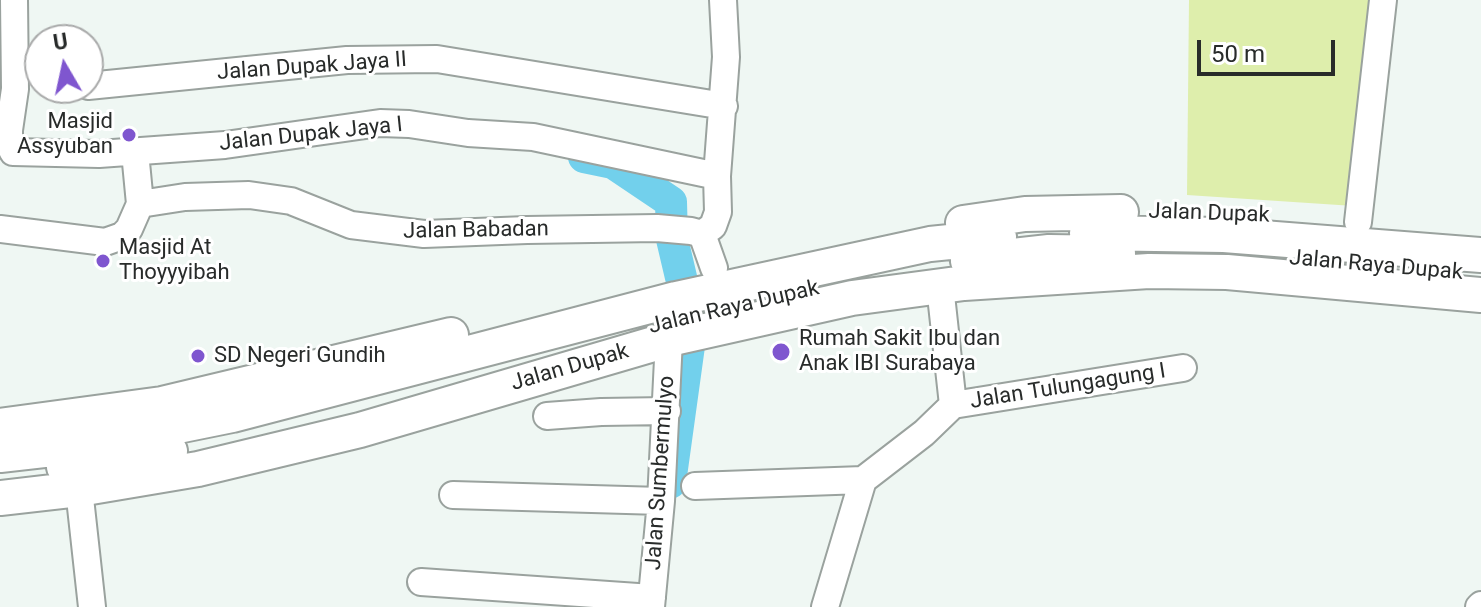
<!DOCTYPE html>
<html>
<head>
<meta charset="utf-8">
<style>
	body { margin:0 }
	#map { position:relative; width:1481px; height:607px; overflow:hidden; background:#eff7f3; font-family:Roboto,sans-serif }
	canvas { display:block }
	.north { position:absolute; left:24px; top:24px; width:80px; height:80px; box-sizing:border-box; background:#fff; border:2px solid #a9aaaa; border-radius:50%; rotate:351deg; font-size:22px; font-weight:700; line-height:32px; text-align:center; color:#282b2a }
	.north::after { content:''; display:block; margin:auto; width:28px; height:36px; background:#7f56cf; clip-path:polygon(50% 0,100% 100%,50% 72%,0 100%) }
	.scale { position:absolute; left:1197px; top:40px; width:138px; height:36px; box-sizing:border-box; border:4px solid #282b2a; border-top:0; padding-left:10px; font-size:24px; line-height:28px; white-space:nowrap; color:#282b2a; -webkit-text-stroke:6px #fff; paint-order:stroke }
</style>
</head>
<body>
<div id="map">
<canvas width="1481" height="607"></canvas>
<div class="north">U</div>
<div class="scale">50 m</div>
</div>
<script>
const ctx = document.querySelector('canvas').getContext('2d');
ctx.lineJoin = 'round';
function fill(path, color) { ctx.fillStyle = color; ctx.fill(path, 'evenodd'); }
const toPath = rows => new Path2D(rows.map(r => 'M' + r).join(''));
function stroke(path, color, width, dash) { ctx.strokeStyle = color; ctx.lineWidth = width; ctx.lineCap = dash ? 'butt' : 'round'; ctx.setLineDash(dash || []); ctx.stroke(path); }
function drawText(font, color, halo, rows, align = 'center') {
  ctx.font = font + ' Roboto,sans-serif'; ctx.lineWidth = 6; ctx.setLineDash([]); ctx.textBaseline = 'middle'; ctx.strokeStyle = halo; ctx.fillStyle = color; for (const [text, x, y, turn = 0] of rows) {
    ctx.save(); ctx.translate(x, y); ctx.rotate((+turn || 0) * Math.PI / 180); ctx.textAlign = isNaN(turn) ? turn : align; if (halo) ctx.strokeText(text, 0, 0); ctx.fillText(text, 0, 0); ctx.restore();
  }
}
fill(toPath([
	[1189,0,1375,0,1354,206,1187,195]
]), '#deeeac');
stroke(toPath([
	[584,157,613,163,671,202,672,239,692,324,670,483]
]), '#72d0ec', 32);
const minor = toPath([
	[14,0,15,89,9,130,9,144,13,152,99,154,225,145,380,123,409,124,468,133,533,137,717,176],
	[88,86,347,60,437,59,724,106],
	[140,204,185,197,249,195,291,201,351,225,424,234,527,230,657,228,691,231,702,234,714,268],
	[1358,222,1383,0],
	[0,229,105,242,122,236,129,229,140,204,135,152],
	[702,234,713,226,718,212,717,176,726,57,723,0],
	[940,286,953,405],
	[953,405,1183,368],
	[547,416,601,412,667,411],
	[695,486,863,480],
	[79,489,92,607],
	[453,495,661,501],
	[421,582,652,598],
	[651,607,661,501,669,339],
	[825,607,863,480,924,433,953,405],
	[1479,607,1481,605]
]);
const major = toPath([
	[963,223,1025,214,1121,212],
	[1087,233,1224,235,1481,255],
	[968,261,1049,252,1118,253],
	[0,426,162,404,451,335],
	[0,455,79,446,232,415,676,299,930,244,999,237],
	[64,467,170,451],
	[0,498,79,489,198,469,360,430,674,338,852,298,964,283,1149,271,1227,272,1481,295]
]);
stroke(minor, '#9aa29e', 30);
stroke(major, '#9aa29e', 38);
stroke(minor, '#fff', 26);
stroke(major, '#fff', 34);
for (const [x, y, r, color] of [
	[129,135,8,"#7f56cf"],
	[103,261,8,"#7f56cf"],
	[781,352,10,"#7f56cf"],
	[198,356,8,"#7f56cf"]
]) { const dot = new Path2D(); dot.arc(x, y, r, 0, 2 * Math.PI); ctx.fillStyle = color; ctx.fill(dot); stroke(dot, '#fff', 3); }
drawText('22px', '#282b2a', '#fff', [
	["Jalan Dupak Jaya II",312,67,-4],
	["Jalan Dupak Jaya I",311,135,-6],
	["Jalan Dupak",1209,214,2],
	["Jalan Babadan",476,231,-1],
	["Jalan Raya Dupak",1376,266,5],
	["Jalan Raya Dupak",734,308,-13],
	["Jalan Dupak",570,368,-16],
	["Jalan Tulungagung I",1068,387,-9],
	["Jalan Sumbermulyo",661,473,-86]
]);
drawText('22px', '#282b2a', '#fff', [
	["Masjid",113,122,"right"],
	["Assyuban",113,147,"right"],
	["Masjid At",119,248],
	["Thoyyyibah",119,273],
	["Rumah Sakit Ibu dan",799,339],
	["Anak IBI Surabaya",799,364],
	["SD Negeri Gundih",214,356]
], 'left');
</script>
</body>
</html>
